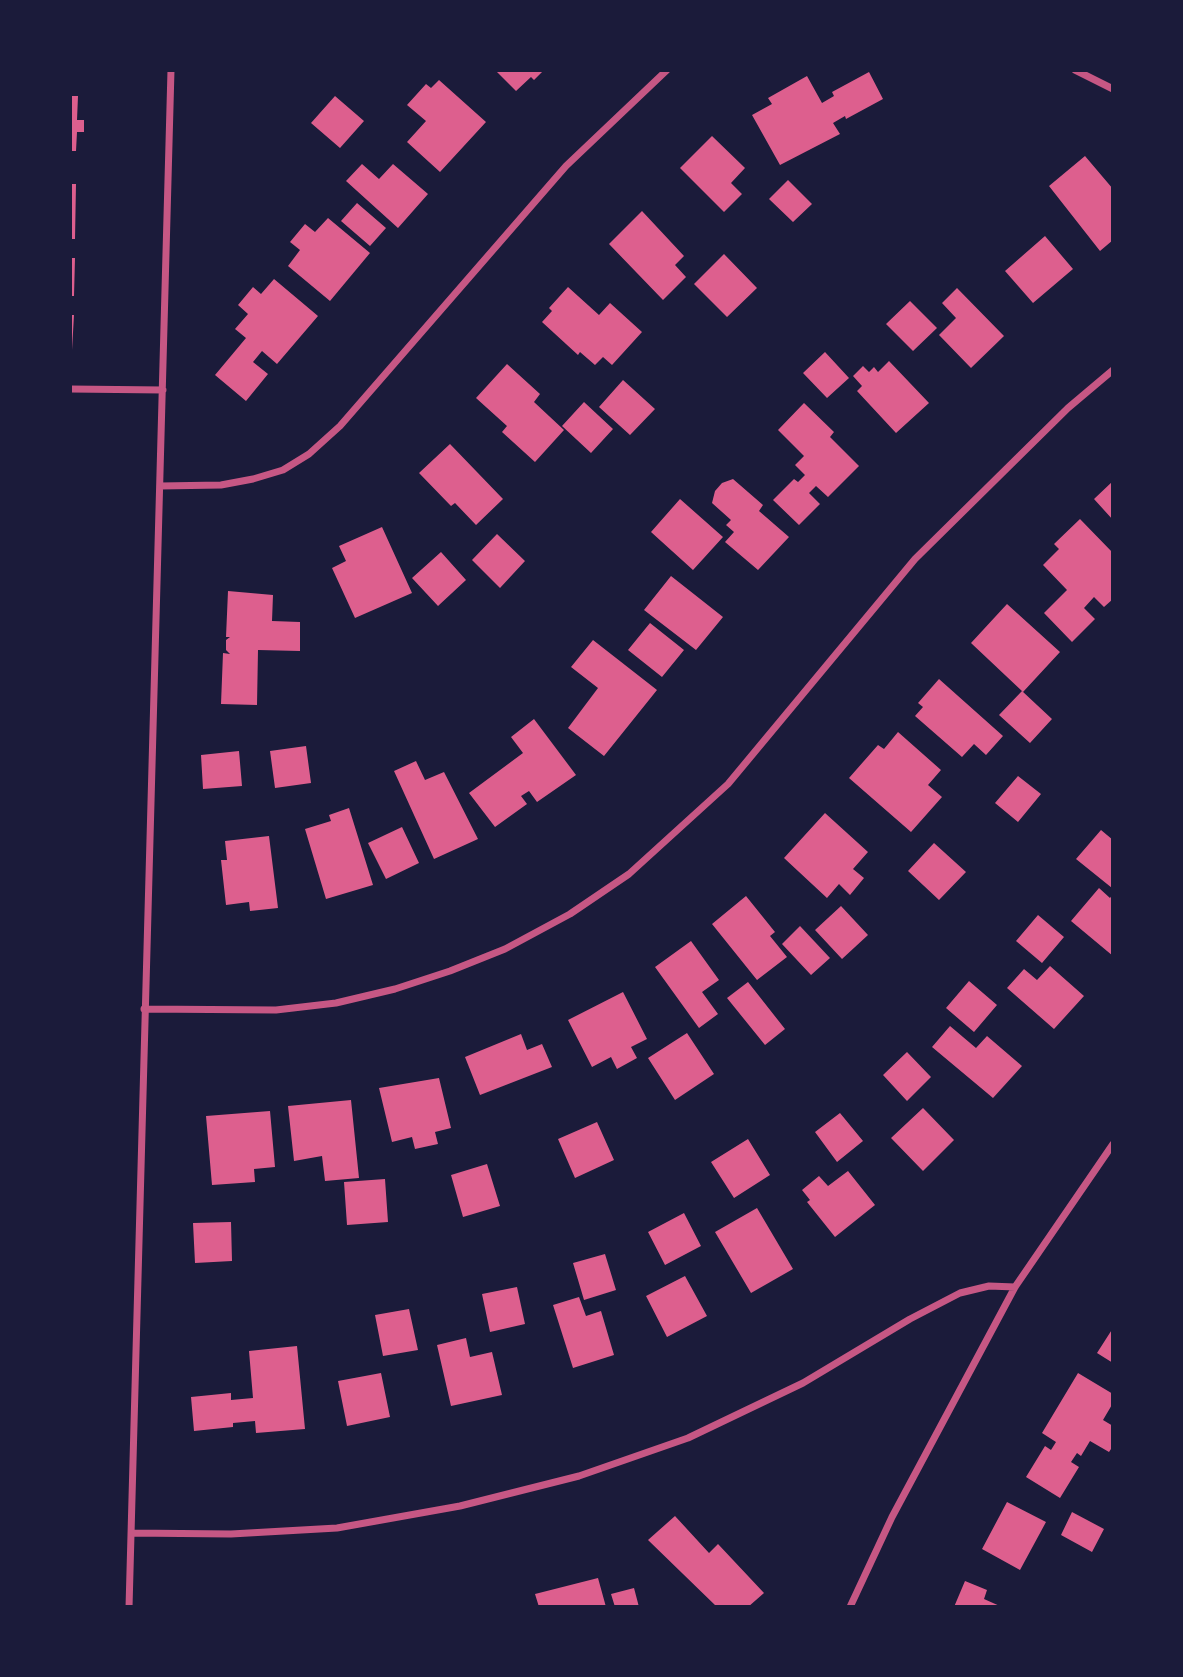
<!DOCTYPE html>
<html>
<head>
<meta charset="utf-8">
<style>
	body { margin:0 }
	#map { position:relative; width:1183px; height:1677px; overflow:hidden; background:#1b1b3a; font-family:"Work Sans",sans-serif }
	canvas { display:block }
	.frame { position:absolute; inset:0; border:72px solid #1b1b3a; pointer-events:none }
</style>
</head>
<body>
<div id="map">
<canvas width="1183" height="1677"></canvas>
<div class="frame"></div>
</div>
<script>
const ctx = document.querySelector('canvas').getContext('2d');
ctx.lineJoin = 'round';
function fill(path, color) { ctx.fillStyle = color; ctx.fill(path, 'evenodd'); }
const toPath = rows => new Path2D(rows.map(r => 'M' + r).join(''));
function stroke(path, color, width, dash) { ctx.strokeStyle = color; ctx.lineWidth = width; ctx.lineCap = dash ? 'butt' : 'round'; ctx.setLineDash(dash || []); ctx.stroke(path); }
fill(toPath([
	[495,70,544,70,534,80,531,77,516,91],
	[869,72,883,99,846,119,845,116,833,123,840,134,780,165,752,115,772,104,768,98,807,76,822,103,834,96,832,92],
	[439,80,486,122,440,172,407,142,426,121,407,105,426,84,431,88],
	[70,96,78,96,77,120,84,120,84,132,77,132,76,151,70,151],
	[335,96,364,121,340,148,311,123],
	[712,136,745,168,731,183,742,194,724,212,680,168],
	[1085,156,1113,189,1113,240,1100,251,1049,186],
	[362,164,379,179,393,164,428,194,398,228,346,181],
	[788,180,812,204,793,222,769,199],
	[70,184,76,184,75,239,70,239],
	[357,203,386,228,370,246,341,221],
	[642,211,684,256,675,265,686,277,663,300,609,244],
	[328,218,370,253,330,301,288,266,300,250,290,242,305,224,315,232],
	[1045,236,1073,269,1033,303,1005,271],
	[724,254,757,288,727,317,694,284],
	[70,258,75,258,74,296,70,296],
	[274,279,318,316,277,364,262,351,253,362,268,374,246,401,215,375,246,338,235,329,248,314,238,305,253,287,261,294],
	[568,287,599,315,610,303,642,332,612,365,603,357,595,365,580,352,578,355,542,322,552,311,549,308],
	[957,288,1004,336,971,368,939,335,956,318,942,303],
	[910,301,937,328,913,351,886,324],
	[70,315,74,315,72,350,70,350],
	[825,352,849,378,827,398,803,373],
	[889,361,929,403,896,433,857,391,862,386,853,376,863,366,869,372,874,367,878,372],
	[507,364,540,394,534,402,564,430,535,462,502,432,507,426,476,398],
	[623,380,655,409,630,435,599,407],
	[584,402,613,429,591,453,562,426],
	[804,403,834,432,830,437,859,466,828,497,816,486,809,493,820,504,799,525,773,500,794,479,798,482,805,475,795,465,804,456,778,430],
	[450,444,503,499,476,525,455,503,451,506,419,473],
	[733,479,763,505,759,511,789,537,758,570,725,542,734,532,726,525,731,520,712,503,715,491,722,483],
	[1113,481,1113,520,1094,499],
	[680,499,723,537,693,570,651,532],
	[1080,519,1113,553,1113,599,1104,607,1094,597,1084,608,1095,619,1072,642,1044,613,1067,590,1043,565,1059,549,1054,544],
	[382,527,412,593,355,618,332,568,346,561,339,546],
	[497,534,525,561,500,588,472,560],
	[441,552,466,580,438,606,412,578],
	[671,576,723,617,696,650,644,610],
	[228,591,273,595,272,621,300,622,300,651,258,650,257,705,221,704,223,653,230,654,226,650,226,640,230,637,226,637],
	[1007,604,1060,652,1023,692,971,643],
	[650,623,684,650,662,677,628,650],
	[593,640,657,690,604,756,568,728,598,688,571,667],
	[939,679,1003,736,986,755,974,744,962,757,915,716,923,707,918,703],
	[1022,691,1052,719,1030,743,999,715],
	[534,719,576,775,537,802,529,791,521,796,527,804,495,827,469,793,523,753,511,737],
	[898,732,941,770,928,785,942,797,911,832,849,778,878,745,884,749],
	[306,746,311,783,275,788,270,751],
	[239,751,242,786,203,789,201,755],
	[416,761,425,780,444,772,478,839,434,859,394,771],
	[1018,776,1041,794,1018,822,995,803],
	[349,808,373,885,326,899,305,829,331,821,329,815],
	[825,813,868,852,853,869,864,878,850,895,839,884,827,898,784,858],
	[402,827,419,863,386,879,368,843],
	[1101,830,1113,840,1112,888,1076,859],
	[269,836,278,908,250,911,249,902,226,905,221,860,227,860,225,841],
	[934,843,966,872,939,900,908,871],
	[1099,888,1110,898,1113,894,1113,956,1071,921],
	[746,896,775,932,770,936,787,957,757,980,712,924],
	[841,906,868,935,842,959,815,930],
	[1038,915,1064,937,1042,963,1016,941],
	[800,926,830,958,811,975,782,944],
	[691,941,719,980,702,992,718,1014,699,1028,655,967],
	[1050,966,1084,996,1054,1029,1007,988,1024,969,1037,980],
	[969,981,997,1005,974,1032,946,1008],
	[748,982,785,1029,765,1045,727,998],
	[623,992,647,1039,631,1047,637,1058,617,1069,611,1057,592,1067,568,1020],
	[950,1026,976,1048,987,1036,1022,1066,993,1098,932,1047],
	[687,1033,714,1074,675,1100,648,1058],
	[521,1034,527,1050,542,1044,552,1067,480,1095,465,1057],
	[907,1052,931,1077,907,1101,883,1075],
	[439,1078,451,1128,435,1132,438,1144,415,1149,412,1137,392,1142,379,1088],
	[351,1100,359,1178,325,1181,322,1156,294,1161,288,1106],
	[923,1108,954,1140,923,1171,891,1138],
	[270,1111,275,1167,254,1169,255,1182,212,1185,206,1116],
	[840,1113,863,1141,837,1162,815,1132],
	[597,1122,614,1160,575,1178,558,1139],
	[748,1139,770,1175,734,1198,711,1162],
	[487,1164,500,1206,463,1217,451,1175],
	[848,1171,875,1205,835,1237,807,1202,810,1200,802,1190,819,1176,828,1186],
	[385,1179,388,1222,347,1225,344,1182],
	[757,1208,793,1269,751,1293,715,1232],
	[684,1213,701,1246,665,1265,648,1232],
	[231,1222,232,1261,195,1263,193,1223],
	[605,1254,616,1290,584,1300,573,1263],
	[685,1276,707,1316,667,1337,646,1296],
	[517,1287,525,1324,490,1332,482,1294],
	[579,1297,586,1316,601,1311,614,1355,573,1368,553,1305],
	[409,1309,418,1350,383,1356,375,1315],
	[1113,1328,1113,1363,1097,1353],
	[466,1338,470,1357,492,1352,502,1395,451,1406,437,1345],
	[297,1346,305,1429,256,1433,255,1421,233,1423,233,1427,194,1431,191,1397,231,1393,231,1400,253,1398,249,1351],
	[381,1373,390,1417,347,1426,338,1381],
	[1078,1373,1113,1394,1113,1403,1103,1420,1113,1426,1113,1446,1109,1452,1090,1441,1081,1456,1077,1453,1071,1462,1079,1467,1060,1498,1026,1477,1045,1446,1051,1450,1056,1442,1042,1433],
	[1007,1502,1046,1522,1020,1570,982,1549],
	[1072,1512,1104,1529,1092,1552,1061,1535],
	[675,1516,709,1553,718,1544,764,1593,748,1607,717,1607,648,1540],
	[598,1578,606,1607,539,1607,535,1594],
	[965,1581,987,1590,984,1599,1002,1607,954,1607],
	[634,1588,639,1607,615,1607,611,1594]
]), '#dd5f8e');
stroke(toPath([
	[1075,70,1113,89],
	[70,389,163,390],
	[160,486,221,485,253,479,283,470,309,454,340,426,566,166,667,70],
	[144,1009,276,1010,336,1003,395,989,450,971,505,949,570,914,629,874,728,784,915,559,1068,408,1113,370],
	[131,1533,231,1534,337,1528,460,1506,579,1476,688,1438,803,1383,910,1319,960,1293,989,1286,1015,1287],
	[129,1607,171,70],
	[850,1607,892,1517,1015,1287,1113,1144]
]), '#c65784', 7);
</script>
</body>
</html>
